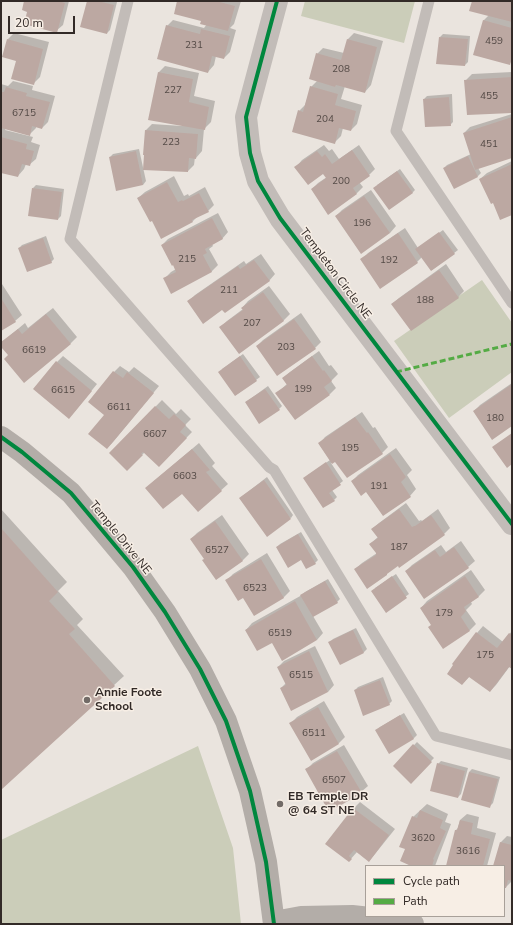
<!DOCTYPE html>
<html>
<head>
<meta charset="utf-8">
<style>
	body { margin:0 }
	#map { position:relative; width:513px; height:925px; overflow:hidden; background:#eae4de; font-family:"Nunito Sans",sans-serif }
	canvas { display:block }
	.frame { position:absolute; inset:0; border:2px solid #322a27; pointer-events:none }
	.legend { position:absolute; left:365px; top:865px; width:140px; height:52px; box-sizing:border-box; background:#f7eee5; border:1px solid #a8a099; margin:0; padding:5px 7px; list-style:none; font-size:12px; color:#322a27 }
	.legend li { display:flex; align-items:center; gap:8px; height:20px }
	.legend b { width:20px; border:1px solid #a8a099 }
	.scale { position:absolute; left:8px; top:16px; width:67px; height:18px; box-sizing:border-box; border:2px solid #322a27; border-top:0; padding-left:5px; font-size:12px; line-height:14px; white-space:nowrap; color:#322a27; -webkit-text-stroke:3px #f7eee5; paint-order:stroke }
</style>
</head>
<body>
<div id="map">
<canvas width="513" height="925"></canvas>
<div class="frame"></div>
<ul class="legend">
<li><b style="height:5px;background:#00873e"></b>Cycle path</li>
<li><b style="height:5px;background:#54ab44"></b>Path</li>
</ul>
<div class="scale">20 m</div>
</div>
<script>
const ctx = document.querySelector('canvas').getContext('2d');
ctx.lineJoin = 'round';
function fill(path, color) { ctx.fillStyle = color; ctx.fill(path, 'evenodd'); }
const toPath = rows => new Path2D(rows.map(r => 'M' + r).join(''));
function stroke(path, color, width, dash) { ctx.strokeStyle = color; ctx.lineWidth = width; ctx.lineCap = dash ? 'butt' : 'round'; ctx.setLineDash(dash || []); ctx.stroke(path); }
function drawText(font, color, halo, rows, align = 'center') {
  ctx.font = font + ' "Nunito Sans",sans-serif'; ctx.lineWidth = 3; ctx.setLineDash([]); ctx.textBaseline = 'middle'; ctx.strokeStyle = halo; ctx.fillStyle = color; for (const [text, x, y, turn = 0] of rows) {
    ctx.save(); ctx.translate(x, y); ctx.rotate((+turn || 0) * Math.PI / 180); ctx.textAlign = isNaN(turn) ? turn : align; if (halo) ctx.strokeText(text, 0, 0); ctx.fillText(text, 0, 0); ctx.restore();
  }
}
fill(toPath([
	[305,1,415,1,404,43,301,16],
	[482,280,512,323,512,372,449,418,394,341],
	[198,746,233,848,241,924,1,924,1,840]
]), '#cbcdb9');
fill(toPath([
	[25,1,69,1,63,25,56,31,29,11],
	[88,1,112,1,117,2,110,30,107,33],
	[178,1,241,1,234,24,230,28,236,30,230,52,224,58,216,56,214,65,208,72,167,26,173,20,204,28,207,24],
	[473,1,512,1,512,61,510,63,483,21,489,15],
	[14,33,49,42,40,77,33,84,8,39],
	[354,33,383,41,371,85,365,92,345,86,341,99,362,105,357,124,351,130,343,128,341,136,334,143,299,111,305,105,311,87,317,81,317,54,323,48,344,53,348,39],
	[443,34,470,36,468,62,465,65,440,37],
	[165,66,199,73,194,96,215,101,211,122,204,129,202,151,196,158,195,157,194,165,188,171,145,131,152,124,182,126,183,125,149,119,159,72],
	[512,72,512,112,465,81,472,74],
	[13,81,33,86,32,90,55,96,48,122,42,128,36,126,36,128,30,134,6,128,5,130,33,137,31,142,40,145,36,159,29,165,26,164,24,169,18,176,1,171,1,84,8,86],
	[452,94,453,122,450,125,424,99,427,96],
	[512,114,512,157,478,168,481,173,478,176,454,188,444,168,447,165,471,154,464,133,470,127],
	[324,145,329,151,332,149,339,159,359,145,375,169,369,175,359,182,363,187,357,193,328,213,312,189,318,183,327,177,324,173,296,167,302,160],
	[139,149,146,181,143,185,110,157,113,154],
	[512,161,512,214,493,202,480,179,487,173],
	[400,169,415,190,412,193,377,185],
	[174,176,184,196,188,194,189,196,205,187,214,205,208,211,197,217,193,221,152,219,138,198,145,192],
	[36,185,64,189,61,216,58,219,33,188],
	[371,190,396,226,390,233,336,216,342,210],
	[218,213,228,232,222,239,212,244,213,246,209,249,218,265,211,272,165,278,171,272,176,269,162,245,168,239],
	[405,228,418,248,443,230,458,250,432,270,422,257,417,262,403,271,362,260,368,253],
	[46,236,54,259,51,262,19,248,22,245],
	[261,254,275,274,269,281,223,308,189,301,195,295,244,261,246,264],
	[446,264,464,291,458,297,392,304,399,298],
	[1,284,2,284,22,315,15,321,1,330],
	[269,286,290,314,283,321,221,327,227,321,243,309,242,308,248,301],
	[53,308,77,337,71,343,24,382,9,355,1,345,1,343,25,323,28,328],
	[301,313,321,342,315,348,257,346,263,340],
	[319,351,329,366,331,365,338,374,331,381,336,388,330,394,277,393,287,384,283,378,290,372],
	[243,354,260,377,236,395,222,369],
	[63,356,97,384,75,411,57,362],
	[120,366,129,372,134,367,159,386,113,442,107,448,105,414,114,372],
	[512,383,512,425,474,411,480,405],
	[268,386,282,406,279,409,246,402],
	[162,400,176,414,181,409,191,419,185,425,192,432,159,466,145,452,127,470,110,453],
	[362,412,373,428,375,427,388,447,382,453,336,460,331,463,343,481,332,490,337,497,334,500,308,475,330,460,319,444,325,437],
	[199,443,215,463,212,466,228,484,198,511,182,492,153,482],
	[396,448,412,470,407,475,416,489,410,496,383,515,366,491,352,481,358,475],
	[267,477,293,515,291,518,240,498],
	[406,503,419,521,421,520,422,521,438,509,450,528,444,534,398,565,355,569,362,563,377,553,370,544,378,537,372,529,379,523],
	[1,509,67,582,58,591,83,619,77,625,124,676,1,788],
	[222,515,249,554,243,560,216,578,205,559,191,539,197,533],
	[301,532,318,560,315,563,301,559,277,547,280,544],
	[461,541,475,561,468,567,424,597,406,571,412,565,441,545,446,552],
	[267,553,290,591,283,598,244,597,227,580,233,574],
	[471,570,485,590,479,596,471,602,472,604,466,610,476,624,470,630,443,648,432,624,421,608,427,601],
	[396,574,409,594,386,611,375,588],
	[328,579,340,599,337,602,313,616,323,633,317,640,272,642,246,630,252,623,302,595,305,592],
	[483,626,503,642,512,631,512,668,510,666,496,685,490,691,470,676,462,684,455,665,477,633],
	[356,628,367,649,364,652,341,664,330,642,333,639],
	[315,646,334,685,328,692,281,688,286,683,278,667,284,661],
	[383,677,392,701,389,704,355,690,358,687],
	[324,701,345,737,339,743,311,759,291,723,297,717],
	[404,713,417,735,414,738,390,752,377,730,380,727],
	[417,742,434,758,411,782,394,766],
	[344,745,368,786,361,792,306,770,313,763],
	[441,761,468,768,461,794,458,797,438,764],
	[472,769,500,777,493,803,490,806,469,772],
	[360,802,395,829,375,854,369,861,357,852,349,861,327,844,354,808],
	[427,804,448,814,445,822,451,824,435,866,414,866,406,849,413,817],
	[467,814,479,817,477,828,496,833,487,866,460,866,452,864,450,866,456,830,458,828,460,820],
	[507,836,512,837,512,881,506,887,504,887,504,866,494,866,501,842]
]), '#0003');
fill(toPath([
	[24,1,59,1,65,3,57,33,24,24,27,12,22,10],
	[87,1,98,1,114,5,107,34,80,27],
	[177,1,216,1,235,6,228,31,200,24,201,21,174,14],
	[472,1,512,1,512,22,469,11],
	[483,20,512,28,512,57,510,65,473,55],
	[166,25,200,34,201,29,230,36,224,59,212,56,208,73,157,59],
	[439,37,468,39,465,66,436,64],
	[7,39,43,49,34,85,11,79,16,61,2,57],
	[347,39,377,47,365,93,336,85,335,87,309,79,316,53,341,60],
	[158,72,193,79,189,102,209,107,205,130,148,120],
	[512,77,512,113,467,115,464,80],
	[310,86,338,94,335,105,356,111,351,131,339,128,335,144,292,132,298,110,303,112],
	[6,87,27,93,26,96,50,102,42,129,32,126,30,136,1,128,1,92,4,92],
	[449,97,451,126,425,127,423,99],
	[512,117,512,158,475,170,463,133],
	[145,130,198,134,196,159,189,158,188,172,143,170,144,155,143,155],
	[1,137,27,144,26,149,34,151,30,166,22,164,18,177,1,173],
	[352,150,370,176,353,188,357,194,328,215,311,189,326,178,323,174,308,185,294,167,317,151,322,157,325,154,332,164],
	[136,151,143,185,116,191,109,157],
	[468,156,478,177,454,189,443,168],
	[512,164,512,215,500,220,493,203,491,204,479,179],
	[397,171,413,193,389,210,373,188],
	[167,182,178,202,182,200,183,201,199,193,209,212,192,220,193,222,161,239,152,221,150,222,137,198],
	[32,188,62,192,58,220,28,216],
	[364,196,390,233,361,254,335,216],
	[212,218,223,239,205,249,207,253,203,255,212,272,171,294,163,278,176,272,173,265,172,266,161,245],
	[439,232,455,254,431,271,415,249],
	[398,233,418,263,380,289,360,259],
	[43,238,52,263,27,272,18,248],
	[254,260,270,281,225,313,222,310,203,324,187,301,238,266,240,269],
	[439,270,459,298,411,331,391,304],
	[263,292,284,321,239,354,219,327,243,310,241,308],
	[1,298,16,322,1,331],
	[46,314,71,344,24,383,4,359,8,355,1,347,1,342,18,329,22,334],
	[294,319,316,349,277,376,256,346],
	[240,356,257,381,235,396,218,372],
	[312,356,323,371,324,370,332,381,324,387,330,395,295,420,275,393,287,385,282,378],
	[56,361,92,391,69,419,33,389],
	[113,371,123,378,127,372,154,393,107,449,88,434,104,415,88,402],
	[512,384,512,426,492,440,473,411],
	[265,389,280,410,259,424,245,402],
	[155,406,169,419,174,414,186,425,180,432,187,438,159,467,143,452,141,454,143,455,127,471,109,453],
	[355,417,367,433,368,432,383,454,347,478,335,462,332,464,318,443],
	[512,433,512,464,507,468,492,447],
	[192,449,210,470,206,472,222,491,198,512,182,494,163,509,145,488],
	[390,454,406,477,401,482,411,497,383,516,366,492,361,496,351,481],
	[326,462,341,485,329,493,335,501,323,508,303,478],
	[264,480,291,519,267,537,239,498],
	[399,509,412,527,414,526,415,526,431,515,445,535,399,568,398,566,387,574,387,575,367,589,354,569,376,555,376,553,369,544,378,538,371,529],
	[215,521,243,561,216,580,202,560,204,559,190,539],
	[1,528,58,592,49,601,75,629,69,634,115,686,1,790],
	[298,534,316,564,306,569,301,560,288,568,276,547],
	[454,547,469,568,424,599,405,571,435,550,440,557],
	[261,559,284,598,254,616,243,598,238,601,225,580],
	[392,576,407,598,386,613,371,591],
	[465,576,479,597,464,607,466,611,461,617,470,631,443,649,428,627,431,625,420,608],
	[325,581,338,603,313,617,300,595],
	[295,601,317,640,282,661,272,643,257,651,245,630],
	[353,630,364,653,340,665,328,642],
	[476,632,497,648,509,633,512,635,512,669,509,667,490,692,469,677,462,685,447,674,453,665,452,664],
	[309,651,328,692,291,711,280,688,286,685,277,667],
	[380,680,390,705,363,716,354,690],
	[318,707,339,744,311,761,289,723],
	[400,715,414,739,389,754,375,730],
	[413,744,432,762,411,784,393,766],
	[337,751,362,793,329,812,305,769],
	[437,763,465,771,458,798,430,791],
	[469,772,498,779,490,808,461,800],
	[353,808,389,835,369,862,354,850,349,856,352,859,349,862,325,844],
	[420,810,443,820,440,828,446,831,433,859,434,860,432,866,411,866,400,861,405,849,399,847,412,816,417,818],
	[460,820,473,823,471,834,490,839,483,866,457,866,451,865,451,866,446,866,455,830,457,830],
	[500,842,512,845,512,881,508,880,506,888,504,888,504,866,493,866]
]), '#bca8a2');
stroke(toPath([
	[128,1,70,239,269,467,274,470,436,736,512,755],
	[429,1,396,131,512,303]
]), '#c2bcb8', 11);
stroke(toPath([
	[277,1,246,117,250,153,258,181,280,218,512,524]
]), '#c2bcb8', 22);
stroke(toPath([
	[1,437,22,452,71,493,133,567,165,612,200,669,226,721,250,791,266,862,274,924],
	[274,922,301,917,352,916,407,922,413,924]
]), '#b3ada8', 22);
stroke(toPath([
	[396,372,512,344]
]), '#54ab44', 3, [6, 3]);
stroke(toPath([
	[277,1,246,117,250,153,258,181,280,218,512,524],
	[1,437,22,452,71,493,133,567,165,612,200,669,226,721,250,791,266,862,274,924]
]), '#00873e', 4);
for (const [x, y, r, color] of [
	[87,700,4,"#726b67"],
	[280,804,4,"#726b67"]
]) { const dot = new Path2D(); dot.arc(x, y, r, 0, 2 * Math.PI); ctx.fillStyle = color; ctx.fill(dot); stroke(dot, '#f7eee5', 1.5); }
drawText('10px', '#544a46', null, [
	["459",494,42],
	["231",194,46],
	["208",341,70],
	["227",173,91],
	["455",489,97],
	["6715",24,114],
	["204",325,120],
	["223",171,143],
	["451",489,145],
	["200",341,182],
	["196",362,224],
	["215",187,260],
	["192",389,261],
	["211",229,291],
	["188",425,301],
	["207",252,324],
	["203",286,348],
	["6619",34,351],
	["199",303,390],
	["6615",63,391],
	["6611",119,408],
	["180",495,419],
	["6607",155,435],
	["195",350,449],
	["6603",185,477],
	["191",379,487],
	["187",399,548],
	["6527",217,551],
	["6523",255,589],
	["179",444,614],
	["6519",280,634],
	["175",485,656],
	["6515",301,676],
	["6511",314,734],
	["6507",334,781],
	["3620",423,839],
	["3616",468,852]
]);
drawText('12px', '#322a27', '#f7eee5', [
	["Templeton Circle NE",335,274,53],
	["Temple Drive NE",120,538,51]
]);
drawText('bold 12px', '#322a27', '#f7eee5', [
	["Annie Foote",95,693],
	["School",95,707],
	["EB Temple DR",288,797],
	["@ 64 ST NE",288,811]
], 'left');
</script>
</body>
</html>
